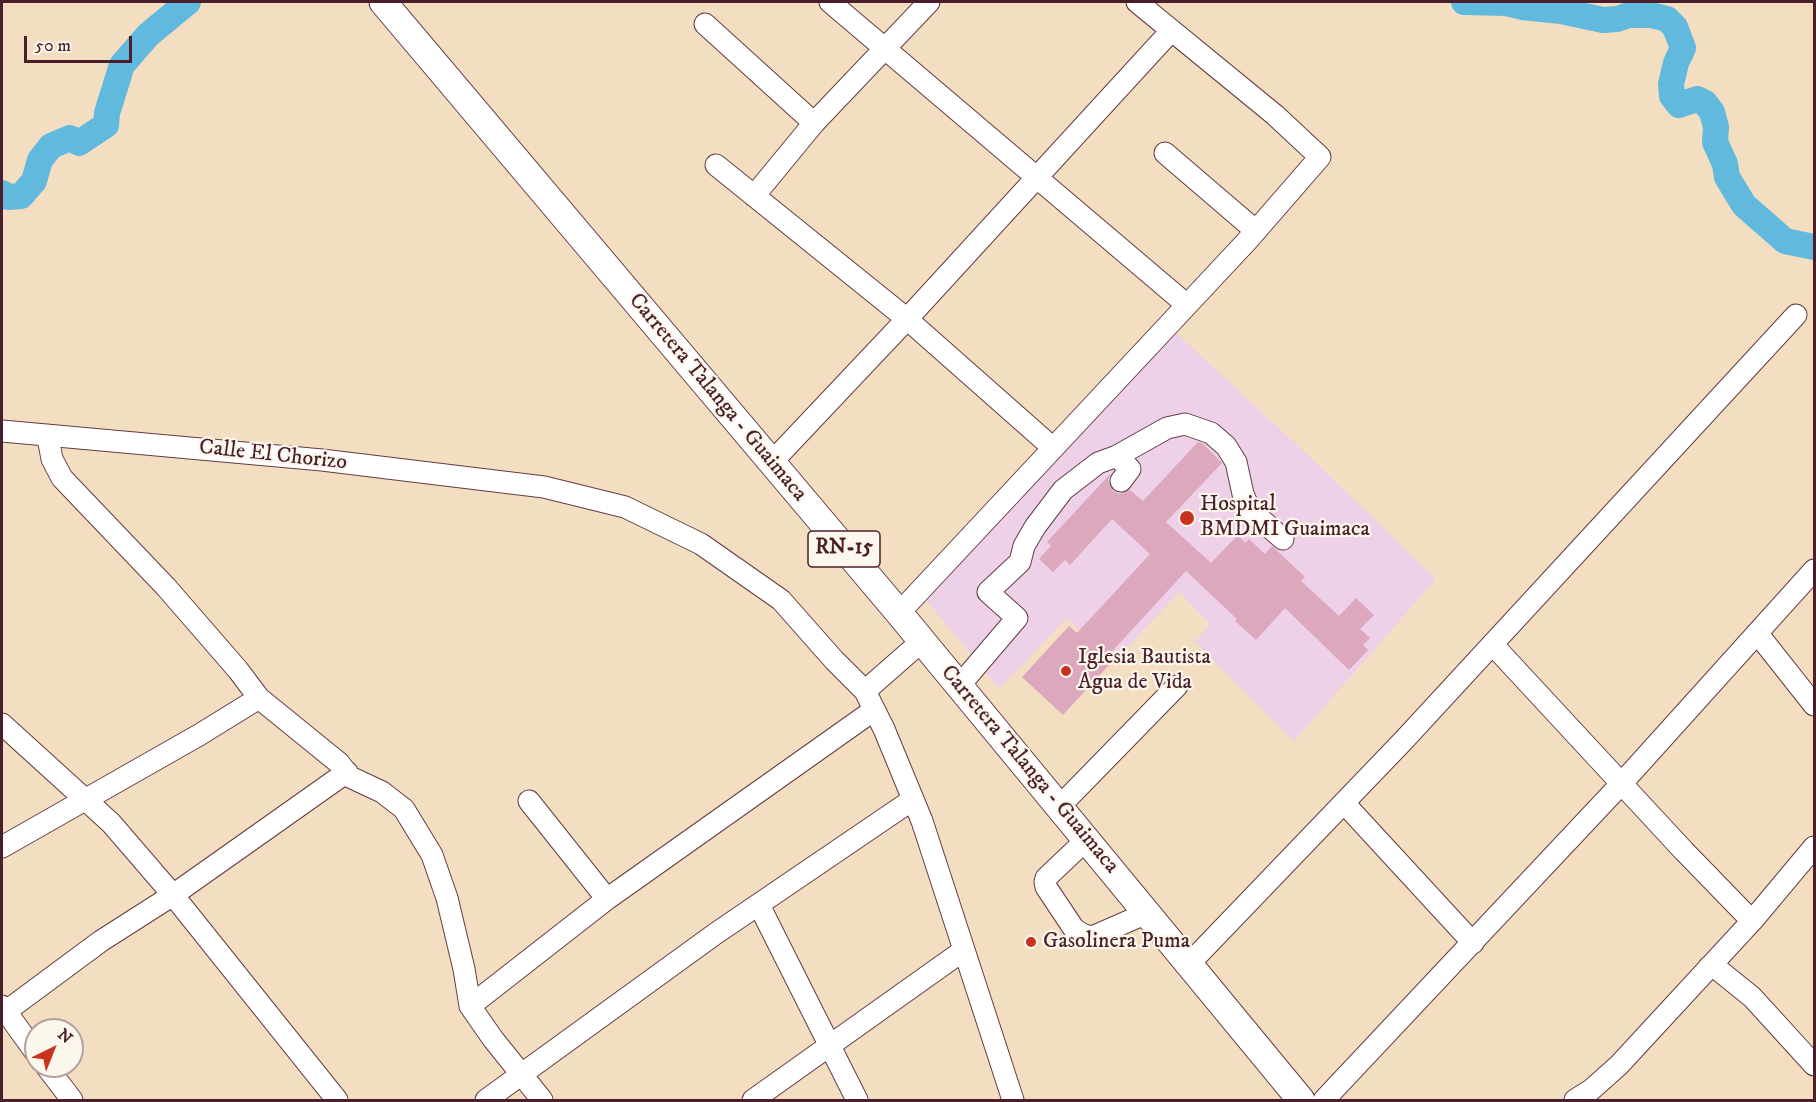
<!DOCTYPE html>
<html>
<head>
<meta charset="utf-8">
<style>
	body { margin:0 }
	#map { position:relative; width:1816px; height:1102px; overflow:hidden; background:#f4dec1; font-family:"IM FELL DW Pica",serif }
	canvas { display:block }
	.frame { position:absolute; inset:0; border:3px solid #4a1f2b; pointer-events:none }
	.north { position:absolute; left:24px; top:1018px; width:60px; height:60px; box-sizing:border-box; background:#fbf7ec; border:2px solid #b4a19f; border-radius:50%; rotate:43deg; font-size:16px; font-weight:700; line-height:24px; text-align:center; color:#4a1f2b }
	.north::after { content:''; display:block; margin:auto; width:21px; height:27px; background:#c8321e; clip-path:polygon(50% 0,100% 100%,50% 72%,0 100%) }
	.scale { position:absolute; left:24px; top:36px; width:108px; height:27px; box-sizing:border-box; border:3px solid #4a1f2b; border-top:0; padding-left:8px; font-size:18px; line-height:21px; white-space:nowrap; color:#4a1f2b; -webkit-text-stroke:4px #fbf7ec; paint-order:stroke }
</style>
</head>
<body>
<div id="map">
<canvas width="1816" height="1102"></canvas>
<div class="frame"></div>
<div class="north">N</div>
<div class="scale">50 m</div>
</div>
<script>
const ctx = document.querySelector('canvas').getContext('2d');
ctx.lineJoin = 'round';
function fill(path, color) { ctx.fillStyle = color; ctx.fill(path, 'evenodd'); }
const toPath = rows => new Path2D(rows.map(r => 'M' + r).join(''));
function stroke(path, color, width, dash) { ctx.strokeStyle = color; ctx.lineWidth = width; ctx.lineCap = dash ? 'butt' : 'round'; ctx.setLineDash(dash || []); ctx.stroke(path); }
function drawText(font, color, halo, rows, align = 'center') {
  ctx.font = font + ' "IM FELL DW Pica",serif'; ctx.lineWidth = 4.5; ctx.setLineDash([]); ctx.textBaseline = 'middle'; ctx.strokeStyle = halo; ctx.fillStyle = color; for (const [text, x, y, turn = 0] of rows) {
    ctx.save(); ctx.translate(x, y); ctx.rotate((+turn || 0) * Math.PI / 180); ctx.textAlign = isNaN(turn) ? turn : align; if (halo) ctx.strokeText(text, 0, 0); ctx.fillText(text, 0, 0); ctx.restore();
  }
}
fill(toPath([
	[1173,330,1310,457,1436,579,1294,741,1195,642,1210,624,1179,592,1113,663,1067,618,999,689,926,600]
]), '#eed0e8');
stroke(toPath([
	[1464,2,1506,3,1522,7,1561,11,1603,20,1617,19,1629,15,1651,15,1667,19,1675,27,1683,48,1676,63,1671,84,1672,96,1679,105,1697,99,1705,103,1712,112,1716,127,1715,142,1725,164,1727,177,1744,205,1785,241,1814,247],
	[2,193,8,197,21,196,34,181,40,160,51,146,70,138,79,143,106,125,107,113,122,65,148,35,188,2]
]), '#61b9de', 26);
fill(toPath([
	[1198,442,1203,444,1222,463,1166,522,1211,563,1238,535,1245,543,1249,539,1265,554,1272,546,1305,577,1301,581,1339,616,1356,598,1374,615,1360,629,1370,638,1363,645,1368,650,1349,670,1285,608,1256,640,1235,621,1237,619,1186,571,1105,659,1110,664,1063,715,1022,677,1069,626,1077,633,1150,554,1112,519,1070,565,1065,560,1053,572,1039,559,1051,546,1047,542,1111,473,1108,480,1113,491,1120,494,1130,490,1143,501]
]), '#dba8bd');
const minor = toPath([
	[830,2,1187,305],
	[705,24,814,123],
	[1165,153,1256,231],
	[716,165,907,319,1053,448],
	[754,196,814,123,929,2],
	[2,431,322,460,544,487,625,507,701,544,781,600,834,660,865,691,884,729,922,821,1013,1100],
	[51,436,49,443,52,459,62,478,166,587,238,670,259,698,339,763,350,777,382,792,404,809,432,855,447,898,464,969,470,1006,493,1039,542,1100],
	[1117,456,1167,428,1185,424,1211,433,1226,446,1236,462,1243,494,1250,510,1283,539],
	[771,463,907,319,1171,31],
	[899,613,1247,241,1320,157,1275,115,1137,2],
	[1757,633,1814,705],
	[1493,645,1684,851,1752,921],
	[959,686,1017,618,988,592,1020,562,1024,546,1035,527,1063,490,1098,463,1117,456,1130,469,1121,481],
	[865,691,922,641],
	[2,724,111,823,173,895,337,1100],
	[529,801,607,899,874,710],
	[1344,803,1473,943],
	[1059,807,1177,686],
	[1086,840,1046,878,1045,882,1046,887,1074,929,1084,935,1092,937,1147,913],
	[2,847,199,735,259,698],
	[759,905,857,1100],
	[1189,964,1404,740,1796,315],
	[1709,967,1716,968,1752,997,1814,1065],
	[2,1006,36,1053],
	[470,1006,607,899],
	[5,1012,101,941,173,895,347,772],
	[46,1066,72,1100],
	[486,1100,715,934,912,800],
	[753,1100,964,950],
	[1324,1100,1622,783,1814,570],
	[1575,1100,1591,1090,1619,1065,1752,921,1814,847]
]);
const major = toPath([
	[383,2,899,613,1301,1100]
]);
stroke(minor, '#643c42', 23);
stroke(major, '#643c42', 29);
stroke(minor, '#fff', 21);
stroke(major, '#fff', 27);
for (const [x, y, r, color] of [
	[1187,518,8,"#c8321e"],
	[1066,671,6,"#c8321e"],
	[1031,942,6,"#c8321e"]
]) { const dot = new Path2D(); dot.arc(x, y, r, 0, 2 * Math.PI); ctx.fillStyle = color; ctx.fill(dot); stroke(dot, '#fbf7ec', 2); }
for (const [x, y, w] of [
	[844,549,72]
]) { const box = new Path2D(); box.roundRect(x - w / 2, y - 18, w, 36, 4.5); ctx.fillStyle = '#fbf7ec'; ctx.fill(box); stroke(box, '#4a1f2b', 1.5); }
drawText('bold 21px', '#4a1f2b', null, [
	["RN-15",844,549]
]);
drawText('22px', '#4a1f2b', '#fbf7ec', [
	["Carretera Talanga - Guaimaca",717,398,50],
	["Calle El Chorizo",273,456,6],
	["Carretera Talanga - Guaimaca",1029,770,50]
]);
drawText('22px', '#4a1f2b', '#fbf7ec', [
	["Hospital",1200,505],
	["BMDMI Guaimaca",1200,530],
	["Iglesia Bautista",1078,658],
	["Agua de Vida",1078,683],
	["Gasolinera Puma",1043,942]
], 'left');
</script>
</body>
</html>
